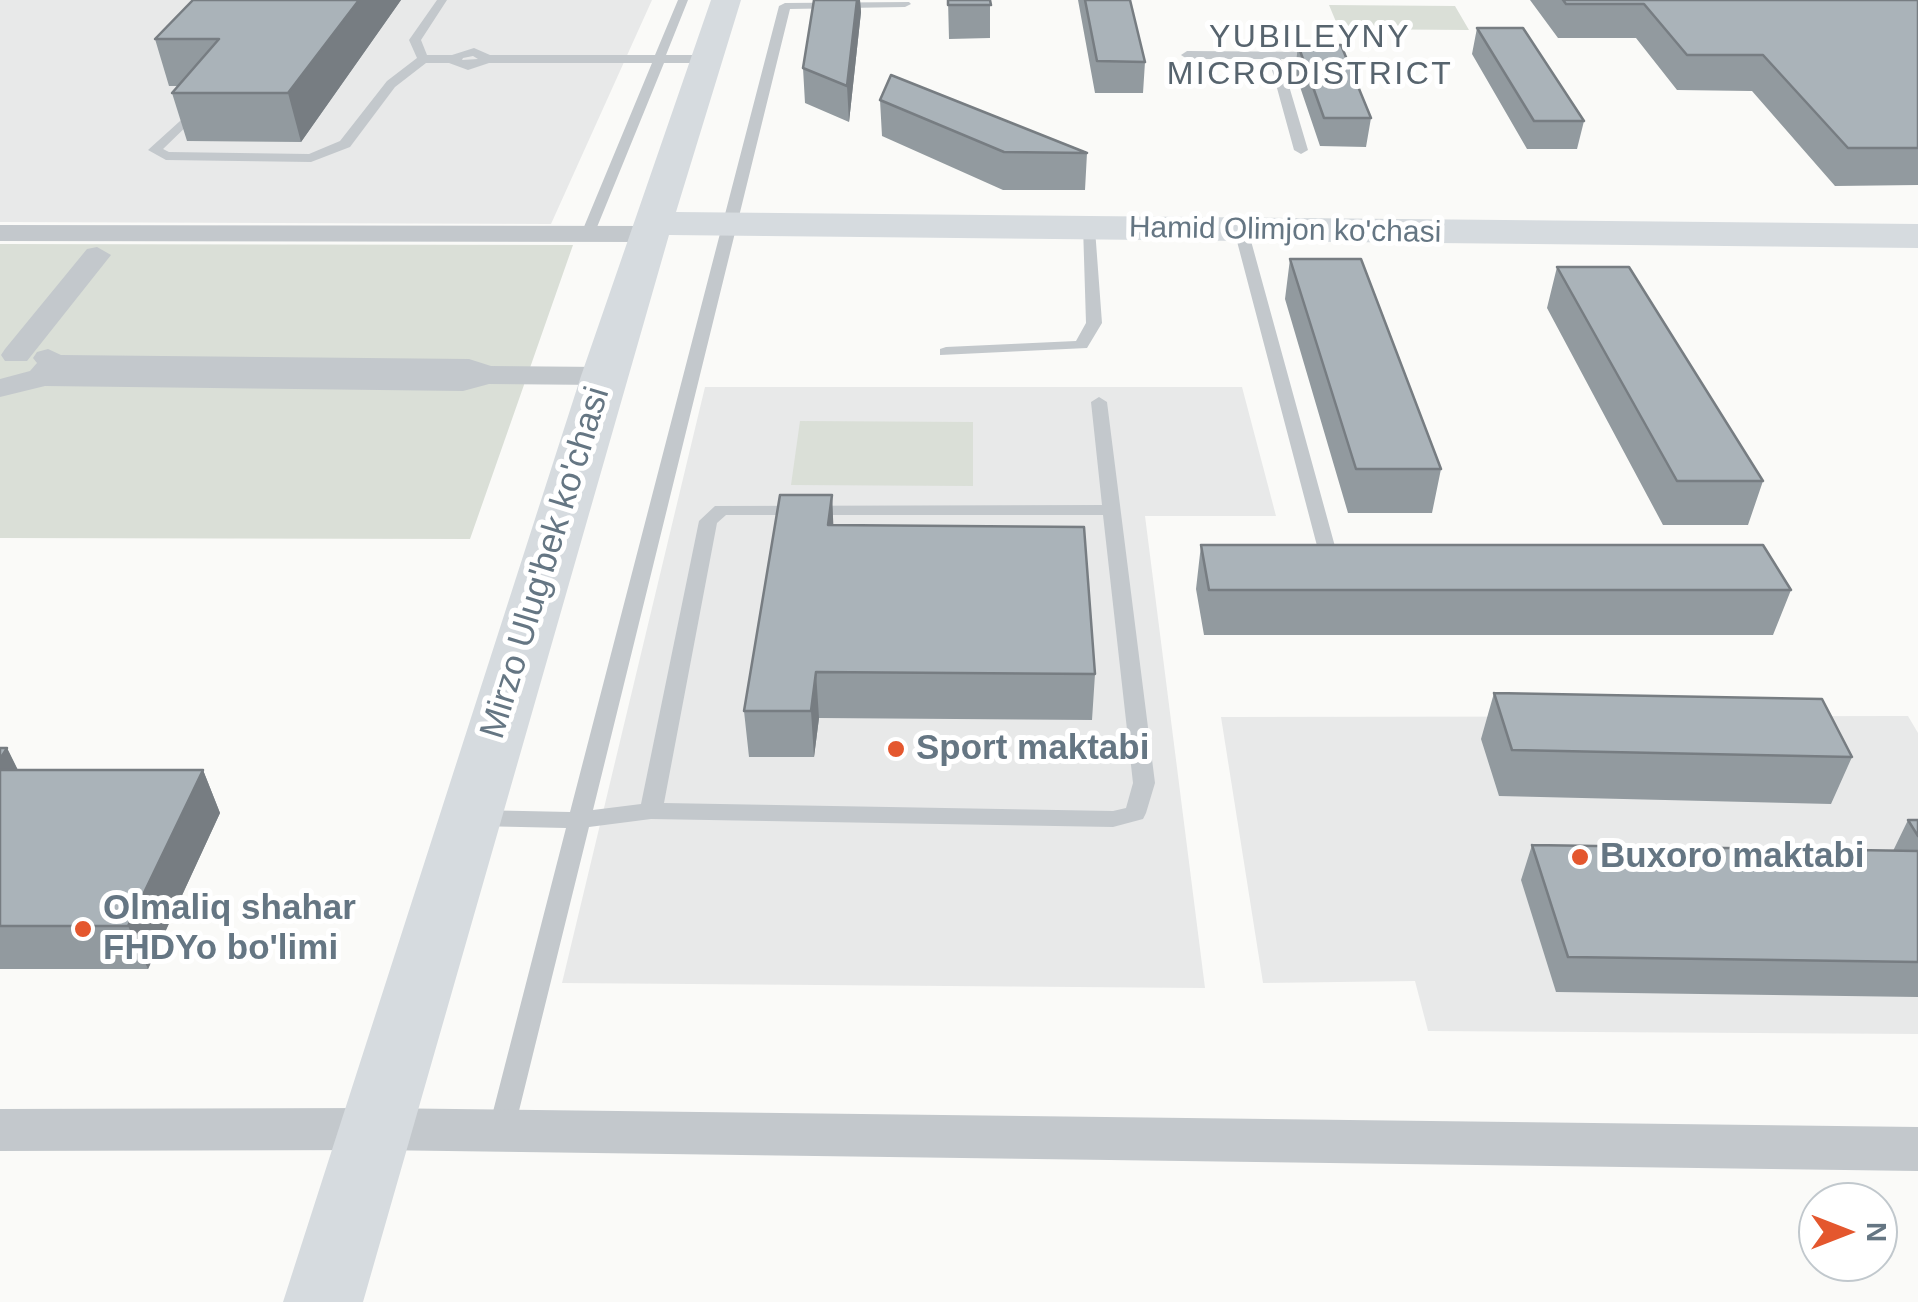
<!DOCTYPE html>
<html>
<head>
<meta charset="utf-8">
<style>
	body { margin:0 }
	#map { position:relative; width:1918px; height:1302px; overflow:hidden; background:#fafaf8; font-family:Arial,sans-serif }
	canvas { display:block }
	.north { position:absolute; left:1798px; top:1182px; width:100px; height:100px; box-sizing:border-box; background:#fff; border:2px solid #c1c8cd; border-radius:50%; rotate:90deg; font-size:28px; font-weight:700; line-height:40px; text-align:center; color:#657683 }
	.north::after { content:''; display:block; margin:auto; width:35px; height:45px; background:#e4572e; clip-path:polygon(50% 0,100% 100%,50% 72%,0 100%) }
</style>
</head>
<body>
<div id="map">
<canvas width="1918" height="1302"></canvas>
<div class="north">N</div>
</div>
<script>
const ctx = document.querySelector('canvas').getContext('2d');
ctx.lineJoin = 'round';
function fill(path, color) { ctx.fillStyle = color; ctx.fill(path, 'evenodd'); }
const toPath = rows => new Path2D(rows.map(r => 'M' + r).join(''));
function stroke(path, color, width, dash) { ctx.strokeStyle = color; ctx.lineWidth = width; ctx.lineCap = dash ? 'butt' : 'round'; ctx.setLineDash(dash || []); ctx.stroke(path); }
function drawText(font, color, halo, rows, align = 'center') {
  ctx.font = font + ' Arial,sans-serif'; ctx.lineWidth = 10; ctx.setLineDash([]); ctx.textBaseline = 'middle'; ctx.strokeStyle = halo; ctx.fillStyle = color; for (const [text, x, y, turn = 0] of rows) {
    ctx.save(); ctx.translate(x, y); ctx.rotate((+turn || 0) * Math.PI / 180); ctx.textAlign = isNaN(turn) ? turn : align; if (halo) ctx.strokeText(text, 0, 0); ctx.fillText(text, 0, 0); ctx.restore();
  }
}
fill(toPath([
	[0,0,652,0,551,224,0,222],
	[705,387,1242,387,1276,516,1145,516,1205,988,562,983],
	[1908,716,1918,733,1918,1034,1428,1031,1415,981,1263,983,1221,717]
]), '#e8e9e9');
fill(toPath([
	[1329,5,1455,6,1469,30,1339,29],
	[0,244,573,245,470,539,0,538],
	[800,421,973,422,973,486,791,485]
]), '#dadfd7');
fill(toPath([
	[437,0,447,0,421,40,427,55,452,55,474,48,490,55,655,55,678,0,688,0,666,55,707,55,713,59,707,63,664,63,593,237,581,234,652,63,489,63,468,70,449,63,426,63,395,87,350,147,311,162,166,160,148,150,190,112,196,116,194,119,163,149,169,152,309,154,340,141,387,81,417,58,409,40,437,0],
	[473,56,478,59,462,60,463,58,473,56],
	[909,2,911,4,905,7,790,9,593,810,641,804,699,521,715,506,1102,505,1091,402,1099,397,1107,402,1155,783,1146,813,1143,819,1113,827,651,819,589,827,514,1131,510,1139,501,1142,492,1139,488,1131,566,828,476,826,468,824,465,818,468,812,476,810,570,812,779,6,785,3,909,2],
	[726,515,1103,515,1133,783,1126,808,1113,811,664,803,717,523,726,515],
	[1324,39,1330,42,1331,56,1322,60,1281,59,1308,150,1301,154,1294,150,1269,59,1187,59,1181,55,1187,51,1320,52,1318,42,1324,39],
	[1083,226,1095,229,1102,323,1087,348,940,355,940,349,946,347,1076,341,1086,323,1083,226],
	[1241,226,1248,230,1339,561,1337,565,1330,567,1321,561,1234,230,1241,226]
]), '#c3c8cc');
fill(toPath([
	[0,225,649,226,662,234,649,242,0,241,0,225],
	[97,247,111,255,27,361,5,361,1,355,5,349,87,249,97,247],
	[48,349,61,355,469,359,491,366,603,367,614,370,618,376,614,382,603,385,489,384,463,391,45,386,0,397,0,379,30,371,37,363,33,358,37,352,48,349],
	[374,1108,1918,1127,1918,1171,374,1150,0,1151,0,1109,374,1108]
]), '#c3c8cc');
fill(toPath([
	[711,0,741,0,676,212,1918,224,1918,248,669,235,363,1302,283,1302,581,376,711,0]
]), '#d6dbdf');
fill(toPath([
	[193,0,401,0,301,142,187,141,172,93,178,86,169,86,155,39],
	[814,0,860,0,861,12,849,122,805,103,803,68],
	[948,0,990,0,990,38,949,39],
	[1078,0,1130,0,1145,62,1143,93,1095,93],
	[1530,0,1918,0,1918,185,1835,186,1752,91,1677,90,1636,38,1558,38],
	[1477,28,1584,121,1577,149,1527,149,1472,54],
	[1298,45,1371,118,1366,147,1320,146,1295,72],
	[880,100,1087,153,1085,190,1003,190,882,136],
	[1290,259,1441,469,1432,513,1348,513,1285,299],
	[1557,267,1763,481,1748,525,1663,525,1547,308],
	[832,495,833,525,1095,674,1092,720,819,718,814,757,749,757,744,711],
	[1201,545,1791,590,1773,635,1204,635,1196,589],
	[1494,693,1852,757,1831,804,1499,796,1481,739],
	[0,748,7,748,18,770,203,770,220,813,148,969,0,969],
	[1908,820,1918,820,1918,997,1556,992,1521,880,1532,845,1893,851]
]), '#929a9f');
fill(toPath([
	[359,0,401,0,301,142,288,93],
	[857,0,860,0,861,12,849,122,847,86],
	[832,495,834,539,828,525],
	[816,672,819,718,814,757,811,711],
	[7,748,28,791,0,784,0,759],
	[203,770,220,813,148,969,128,926]
]), '#777d82');
const building = toPath([
	[193,0,359,0,288,93,172,93,219,39,155,39,193,0],
	[814,0,857,0,847,86,803,68,814,0],
	[948,0,990,0,991,5,948,5,948,0],
	[1085,0,1130,0,1145,62,1097,61,1085,0],
	[1563,0,1918,0,1918,148,1848,148,1763,55,1687,55,1644,4,1566,4,1563,0],
	[1477,28,1523,28,1584,121,1534,121,1477,28],
	[1298,45,1341,45,1371,118,1324,118,1298,45],
	[891,75,1087,153,1004,152,880,100,891,75],
	[1290,259,1361,259,1441,469,1356,469,1290,259],
	[1557,267,1629,267,1763,481,1677,481,1557,267],
	[780,495,832,495,828,525,1084,527,1095,674,816,672,811,711,744,711,780,495],
	[1201,545,1763,545,1791,590,1209,590,1201,545],
	[1494,693,1822,699,1852,757,1512,750,1494,693],
	[0,748,7,748,0,759,0,748],
	[0,770,203,770,128,926,0,926,0,770],
	[1908,820,1918,820,1918,836,1908,820],
	[1532,845,1918,851,1918,962,1568,957,1532,845]
]);
fill(building, '#aab3b9');
stroke(building, '#777d82', 2.5);
for (const [x, y, r, color] of [
	[896,749,10,"#e4572e"],
	[1580,857,10,"#e4572e"],
	[83,929,10,"#e4572e"]
]) { const dot = new Path2D(); dot.arc(x, y, r, 0, 2 * Math.PI); ctx.fillStyle = color; ctx.fill(dot); stroke(dot, '#fff', 4); }
drawText('30px', '#657683', '#fff', [
	["Hamid Olimjon ko'chasi",1285,231,1]
]);
ctx.letterSpacing = '2.5px';
drawText('32px', '#57646e', '#fff', [
	["YUBILEYNY",1310,38],
	["MICRODISTRICT",1310,75]
]);
ctx.letterSpacing = '0px';
drawText('35px', '#657683', '#fff', [
	["Mirzo Ulug'bek ko'chasi",546,563,-73]
]);
drawText('bold 35px', '#657683', '#fff', [
	["Sport maktabi",916,749],
	["Buxoro maktabi",1600,857],
	["Olmaliq shahar",103,909],
	["FHDYo bo'limi",103,949]
], 'left');
</script>
</body>
</html>
